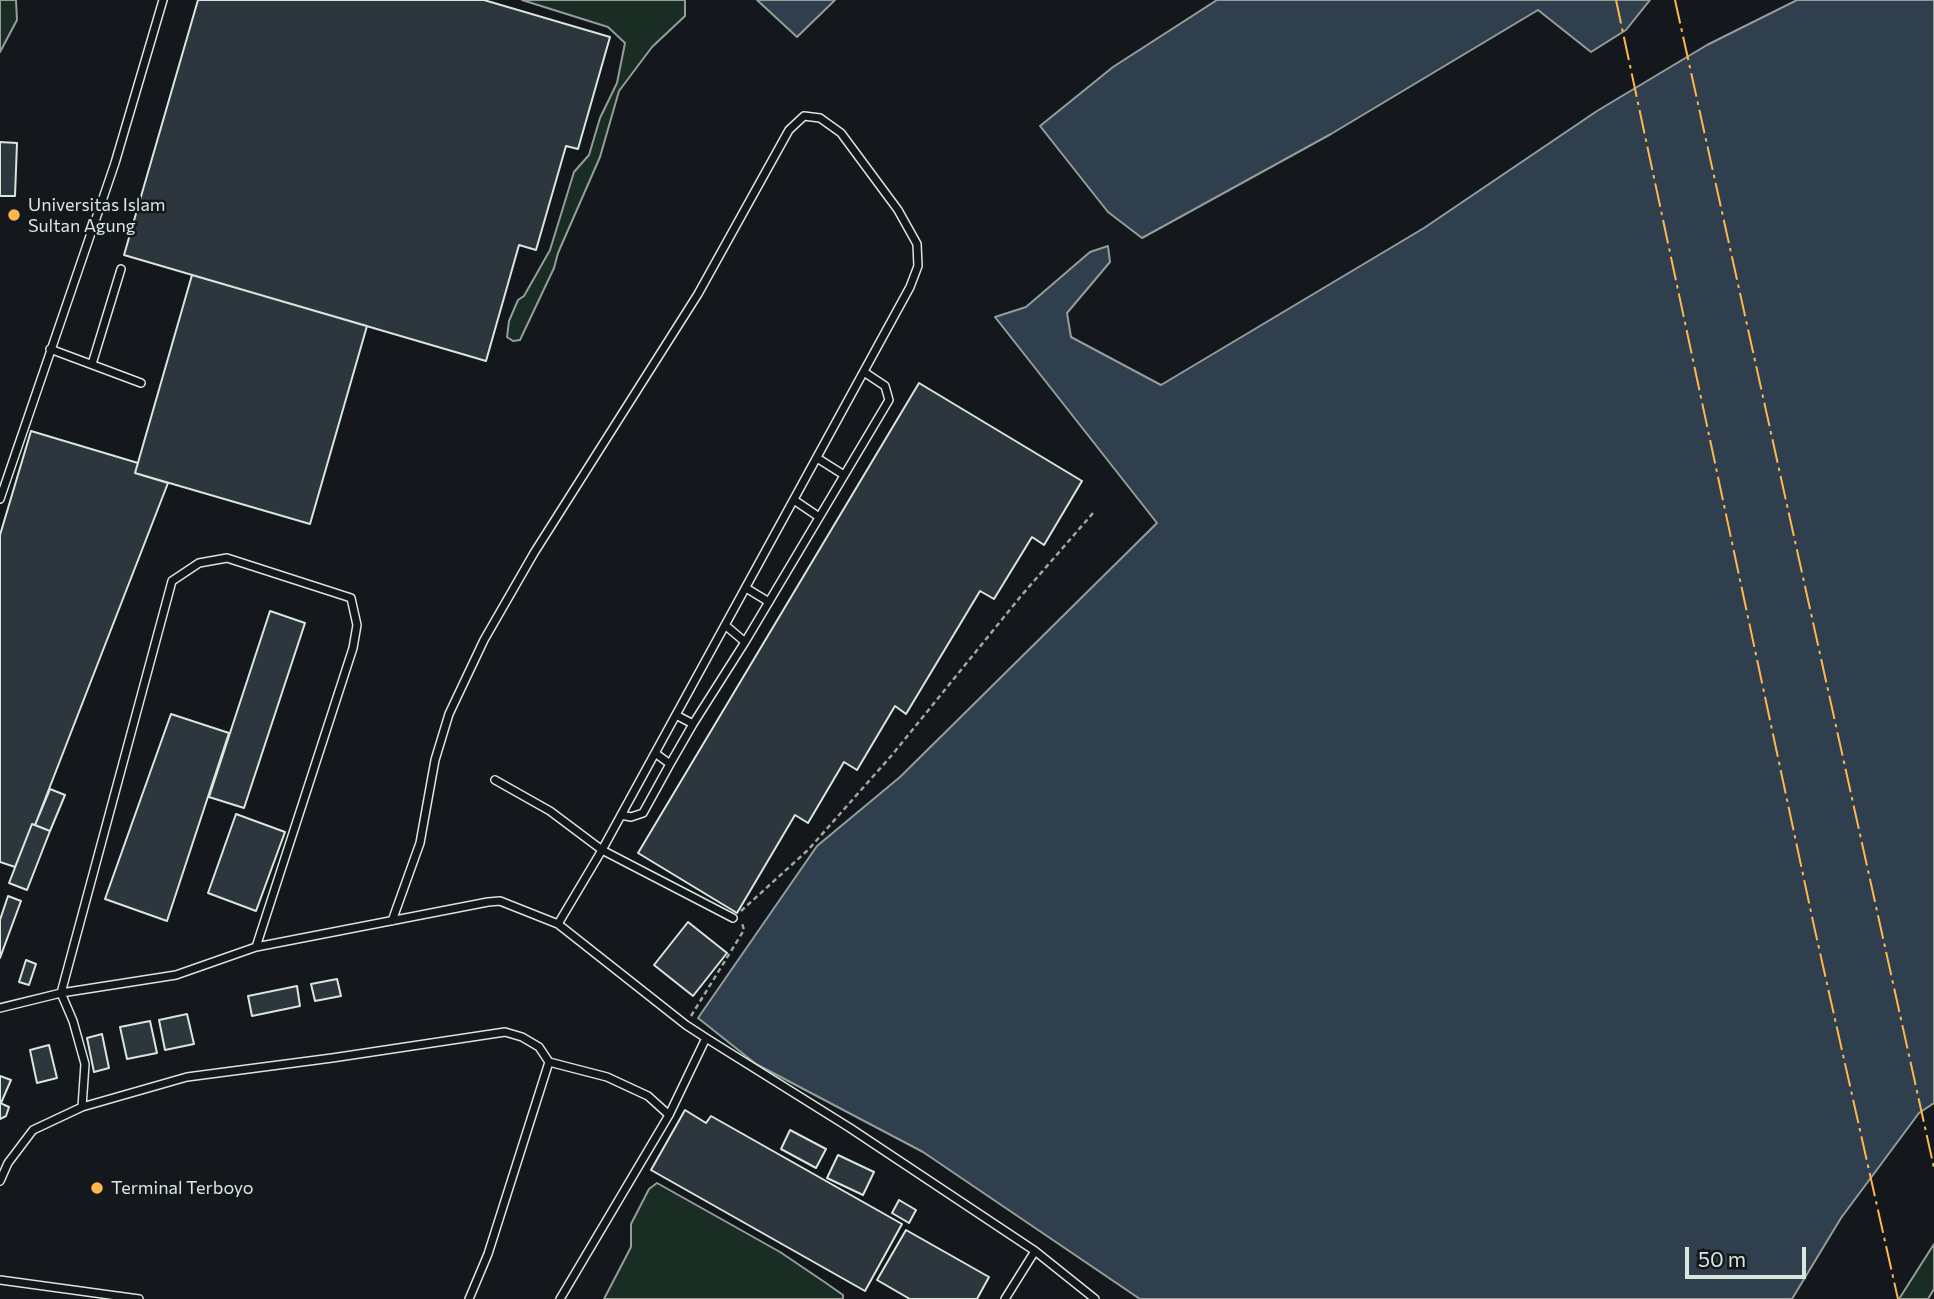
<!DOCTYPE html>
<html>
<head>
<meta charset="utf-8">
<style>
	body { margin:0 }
	#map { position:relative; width:1934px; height:1299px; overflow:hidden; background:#14181c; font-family:Commissioner,sans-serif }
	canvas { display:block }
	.scale { position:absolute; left:1685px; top:1247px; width:121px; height:32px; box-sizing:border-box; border:4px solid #d8e6dc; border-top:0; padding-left:9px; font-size:21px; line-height:24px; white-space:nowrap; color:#d8e6dc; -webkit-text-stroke:5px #14181c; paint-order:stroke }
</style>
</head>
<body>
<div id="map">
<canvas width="1934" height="1299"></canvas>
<div class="scale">50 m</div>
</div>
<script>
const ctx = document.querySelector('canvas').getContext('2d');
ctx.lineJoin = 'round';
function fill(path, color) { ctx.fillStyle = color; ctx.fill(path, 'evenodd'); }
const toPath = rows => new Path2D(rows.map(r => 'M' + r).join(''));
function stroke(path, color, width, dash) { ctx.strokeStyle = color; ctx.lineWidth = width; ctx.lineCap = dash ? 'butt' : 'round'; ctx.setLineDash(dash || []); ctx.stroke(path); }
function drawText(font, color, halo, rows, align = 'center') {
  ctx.font = font + ' Commissioner,sans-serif'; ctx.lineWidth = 5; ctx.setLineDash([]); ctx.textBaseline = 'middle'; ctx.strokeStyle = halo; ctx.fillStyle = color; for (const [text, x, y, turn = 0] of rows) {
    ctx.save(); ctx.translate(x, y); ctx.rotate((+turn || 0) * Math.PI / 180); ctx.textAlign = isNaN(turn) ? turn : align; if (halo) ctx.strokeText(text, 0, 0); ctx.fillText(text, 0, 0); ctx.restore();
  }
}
const green = toPath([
	[0,0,16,0,17,20,0,52,0,0],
	[522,0,685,0,685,16,652,47,619,91,600,157,558,253,554,268,520,340,513,341,507,337,509,321,518,300,524,296,550,250,574,172,589,155,600,118,617,83,625,43,608,27,522,0],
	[657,1183,780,1252,826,1283,843,1295,843,1299,604,1299,631,1247,631,1224,649,1189,657,1183],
	[1934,1244,1934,1289,1928,1299,1899,1299,1934,1244]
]);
fill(green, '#1a2d24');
stroke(green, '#939e99', 2);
const water = toPath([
	[757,0,835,0,797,37,757,0],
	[1217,0,1650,0,1626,30,1591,52,1538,10,1331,134,1142,238,1108,212,1040,126,1113,67,1217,0],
	[1797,0,1934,0,1934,1103,1919,1113,1841,1218,1792,1299,1140,1299,923,1152,756,1064,698,1018,817,846,900,777,1157,523,995,317,1026,307,1090,252,1108,246,1110,262,1067,313,1071,337,1161,385,1424,228,1597,111,1707,45,1797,0]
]);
fill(water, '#2f3f4d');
stroke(water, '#939e99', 2);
const building = toPath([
	[198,0,484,0,610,37,578,149,566,146,536,250,519,245,486,361,124,255,198,0],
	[0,142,17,143,15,196,0,196,0,142],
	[192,275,367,326,310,524,135,473,192,275],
	[919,383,1082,481,1044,545,1032,537,994,599,980,591,906,714,895,706,857,770,844,762,808,823,795,815,737,913,638,853,919,383],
	[31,431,138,463,135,473,168,483,35,825,32,824,15,867,0,862,0,535,31,431],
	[270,611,305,623,244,808,209,797,270,611],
	[171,714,229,733,167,921,105,899,171,714],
	[50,789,65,795,50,831,35,825,50,789],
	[236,814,285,832,256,911,208,893,236,814],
	[32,824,50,831,27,890,9,883,32,824],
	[8,896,21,901,0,958,0,920,8,896],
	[688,922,727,953,693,996,654,965,688,922],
	[26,960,36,964,29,985,19,982,26,960],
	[337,979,341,996,315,1001,311,984,337,979],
	[297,986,300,1006,252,1016,248,996,297,986],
	[187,1014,194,1044,165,1050,159,1020,187,1014],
	[150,1021,157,1053,127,1059,120,1027,150,1021],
	[102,1034,109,1068,94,1072,87,1038,102,1034],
	[49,1045,57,1078,37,1083,30,1050,49,1045],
	[0,1076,11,1080,1,1103,0,1103,0,1076],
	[0,1103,9,1107,6,1116,0,1119,0,1103],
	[685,1110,706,1123,711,1116,902,1224,865,1291,651,1170,685,1110],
	[790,1130,826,1149,816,1168,781,1149,790,1130],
	[838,1155,874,1172,863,1195,827,1178,838,1155],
	[899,1200,916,1210,909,1223,892,1213,899,1200],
	[906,1230,989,1277,977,1299,910,1299,877,1280,906,1230]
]);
fill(building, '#2c363c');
stroke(building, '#d8e6dc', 2);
const service = toPath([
	[50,349,141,383],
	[92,364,121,269],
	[817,458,844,475],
	[0,499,115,163,163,0],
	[794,500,819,517],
	[746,588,769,602],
	[745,642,889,400,885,386,864,372],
	[676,715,693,724,745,642,725,625],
	[670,764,693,724],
	[495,780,550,811,602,850,733,918],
	[621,815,631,817,643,813,670,764,655,753],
	[392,921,420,843,435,760,449,714,484,640,534,553,698,294,789,130,804,116,820,118,841,133,898,210,917,244,918,266,910,287,602,850,558,924],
	[0,1008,61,993,176,975,256,947,488,902,500,901,558,924,686,1025,706,1038,669,1115,560,1299],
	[706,1038,850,1128,1035,1251,1005,1299],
	[549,1062,607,1077,648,1096,669,1115],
	[82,1107,187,1077,332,1058,505,1032,522,1037,539,1047,549,1062,488,1254,469,1299],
	[0,1181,8,1163,33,1130,82,1107,85,1064,73,1021,61,993,172,581,199,563,227,558,351,598,357,625,353,648,256,947],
	[1035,1251,1095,1299],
	[0,1280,139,1299]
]);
stroke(service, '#d8e6dc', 10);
stroke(toPath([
	[741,911,808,850,892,755,1021,596,1093,513],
	[691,1016,744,930,742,923]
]), '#9da8a2', 2.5, [5, 3.5]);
stroke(service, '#14181c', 7);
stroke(toPath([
	[1616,0,1814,926,1898,1299],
	[1675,0,1934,1168]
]), '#ffb74d', 2, [24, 5, 3.5, 5]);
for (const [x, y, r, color] of [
	[14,215,7,"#ffb74d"],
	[97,1188,7,"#ffb74d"]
]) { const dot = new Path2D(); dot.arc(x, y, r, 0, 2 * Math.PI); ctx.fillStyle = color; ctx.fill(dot); stroke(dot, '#14181c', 2.5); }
drawText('18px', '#d8e6dc', '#14181c', [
	["Universitas Islam",28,205],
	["Sultan Agung",28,226],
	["Terminal Terboyo",111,1188]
], 'left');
</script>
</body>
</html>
